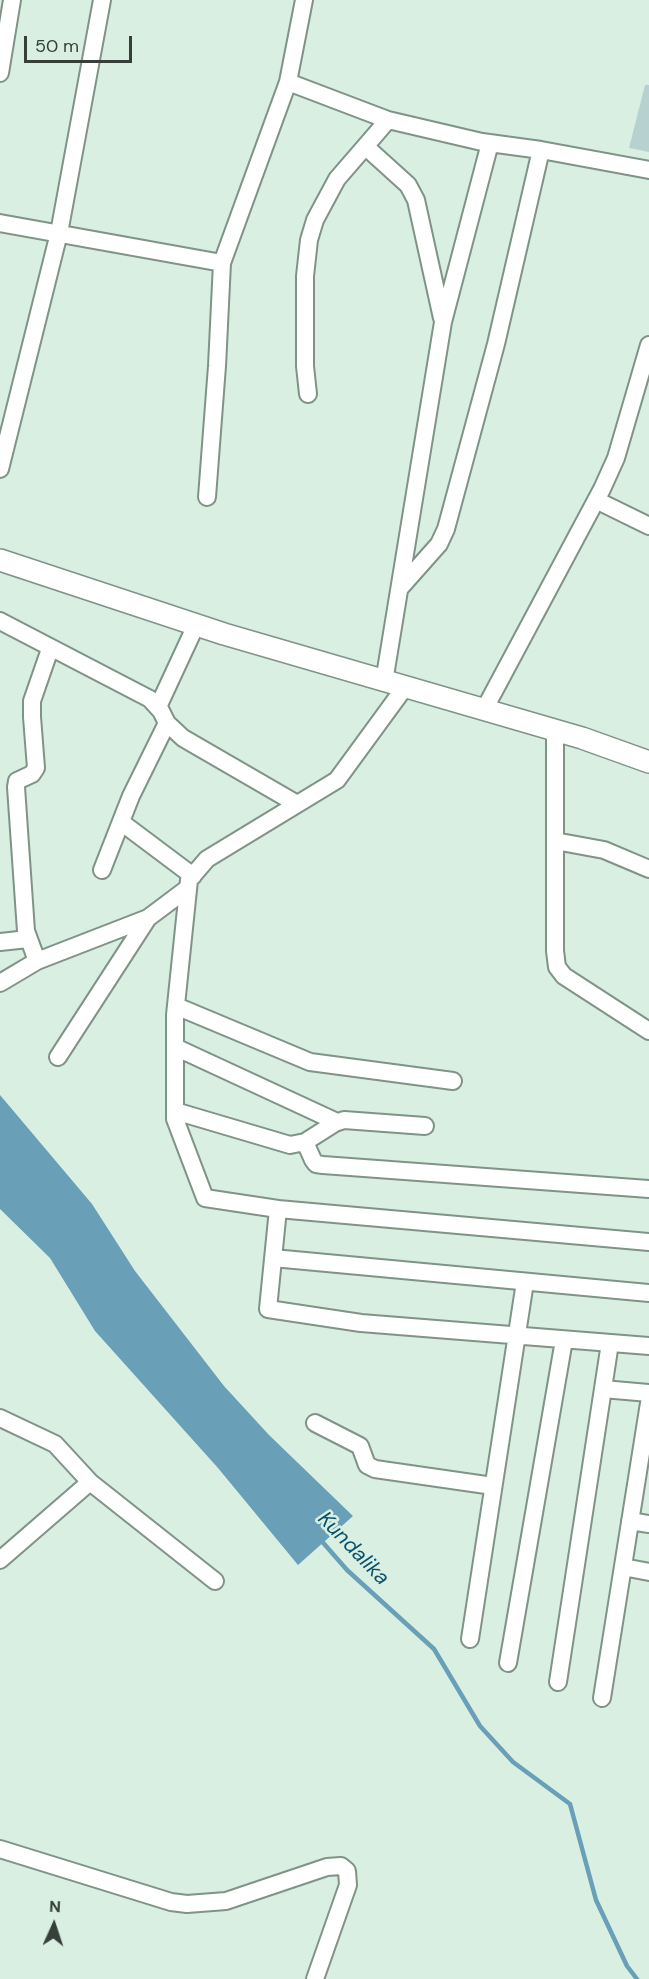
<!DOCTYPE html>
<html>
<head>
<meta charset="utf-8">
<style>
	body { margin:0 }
	#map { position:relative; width:649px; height:1979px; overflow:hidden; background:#d9efe2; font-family:"DM Sans",sans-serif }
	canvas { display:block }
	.north { position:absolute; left:24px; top:1895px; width:60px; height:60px; -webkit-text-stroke:4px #d9efe2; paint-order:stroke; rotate:3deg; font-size:16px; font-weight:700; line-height:24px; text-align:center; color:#363f3a }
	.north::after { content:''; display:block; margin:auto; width:21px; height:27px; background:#363f3a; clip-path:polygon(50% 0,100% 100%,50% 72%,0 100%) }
	.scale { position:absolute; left:24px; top:36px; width:108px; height:27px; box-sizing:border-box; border:3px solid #363f3a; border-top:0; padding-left:8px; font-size:18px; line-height:21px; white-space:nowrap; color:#363f3a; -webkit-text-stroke:4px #d9efe2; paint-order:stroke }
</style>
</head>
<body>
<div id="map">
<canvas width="649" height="1979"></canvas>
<div class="north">N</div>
<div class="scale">50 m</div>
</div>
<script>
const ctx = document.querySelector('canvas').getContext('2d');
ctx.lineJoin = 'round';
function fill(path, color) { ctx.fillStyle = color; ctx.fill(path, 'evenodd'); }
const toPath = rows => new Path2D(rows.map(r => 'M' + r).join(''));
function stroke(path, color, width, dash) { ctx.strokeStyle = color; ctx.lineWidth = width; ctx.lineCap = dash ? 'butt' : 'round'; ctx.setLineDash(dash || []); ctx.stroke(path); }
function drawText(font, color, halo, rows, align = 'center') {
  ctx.font = font + ' "DM Sans",sans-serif'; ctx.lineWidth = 5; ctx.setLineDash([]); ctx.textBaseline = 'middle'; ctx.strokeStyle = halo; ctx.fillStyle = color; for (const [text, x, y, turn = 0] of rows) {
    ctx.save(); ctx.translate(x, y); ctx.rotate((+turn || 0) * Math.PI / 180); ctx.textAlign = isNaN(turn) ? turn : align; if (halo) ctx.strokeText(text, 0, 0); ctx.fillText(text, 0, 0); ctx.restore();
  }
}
fill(toPath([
	[0,1095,92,1204,135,1271,224,1386,269,1435,353,1516,298,1565,218,1468,95,1331,50,1258,0,1209]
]), '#6a9fb8');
stroke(toPath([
	[319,1538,347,1570,434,1649,480,1726,513,1762,570,1804,596,1900,627,1966,637,1979]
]), '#6a9fb8', 4.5);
fill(toPath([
	[645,85,649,85,649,152,629,148]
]), '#b7d1d1');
const minor = toPath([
	[0,73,12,0],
	[288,82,388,120,482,142,541,150,649,170],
	[366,147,408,185,416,200,442,318],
	[0,223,222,263],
	[308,394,305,366,305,276,309,240,315,220,337,179,388,120],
	[0,469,59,233,102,0],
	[207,497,217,366,222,263,288,82,304,0],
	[596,500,649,526],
	[400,588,439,544,446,529,496,344,541,150],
	[0,621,150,699,161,711,167,723,183,738,297,804],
	[384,682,443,322,490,143],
	[405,687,337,780,207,859,189,880,175,1015,175,1119,205,1198,278,1209,268,1309,361,1323,649,1346],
	[158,707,196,625],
	[484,710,602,489,616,458,649,345],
	[555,730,555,951,557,967,564,976,649,1031],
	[121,822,193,876],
	[555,841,604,850,649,869],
	[102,870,131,796,167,723],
	[0,942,28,939],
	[37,961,26,931,16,787,17,781,32,774,36,768,32,717,32,701,50,649],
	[0,983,37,961,148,918],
	[176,1006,310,1062,453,1081],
	[175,1047,337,1122],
	[58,1057,148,918,188,888],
	[175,1111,290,1145,305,1142,335,1123,344,1120,425,1126],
	[305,1142,313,1160,316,1164,323,1165,649,1189],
	[278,1209,649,1242],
	[273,1258,649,1293],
	[603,1389,649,1393],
	[0,1418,55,1444,90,1482,215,1581],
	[315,1423,360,1446,367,1465,375,1469,493,1486],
	[630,1521,649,1524],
	[0,1560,90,1482],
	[623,1567,649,1572],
	[470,1639,525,1282],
	[508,1663,564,1340],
	[558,1682,610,1343],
	[602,1698,649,1403],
	[0,1849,171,1902,187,1904,226,1901,327,1867,341,1866,347,1871,348,1885,315,1979]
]);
const tertiary = toPath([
	[0,560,224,634,582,738,649,762]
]);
stroke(minor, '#7f9387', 20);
stroke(tertiary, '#7f9387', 24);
stroke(minor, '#fff', 16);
stroke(tertiary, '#fff', 21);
drawText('italic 21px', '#07526c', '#d9efe2', [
	["Kundalika",353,1549,46]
]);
</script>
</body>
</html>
